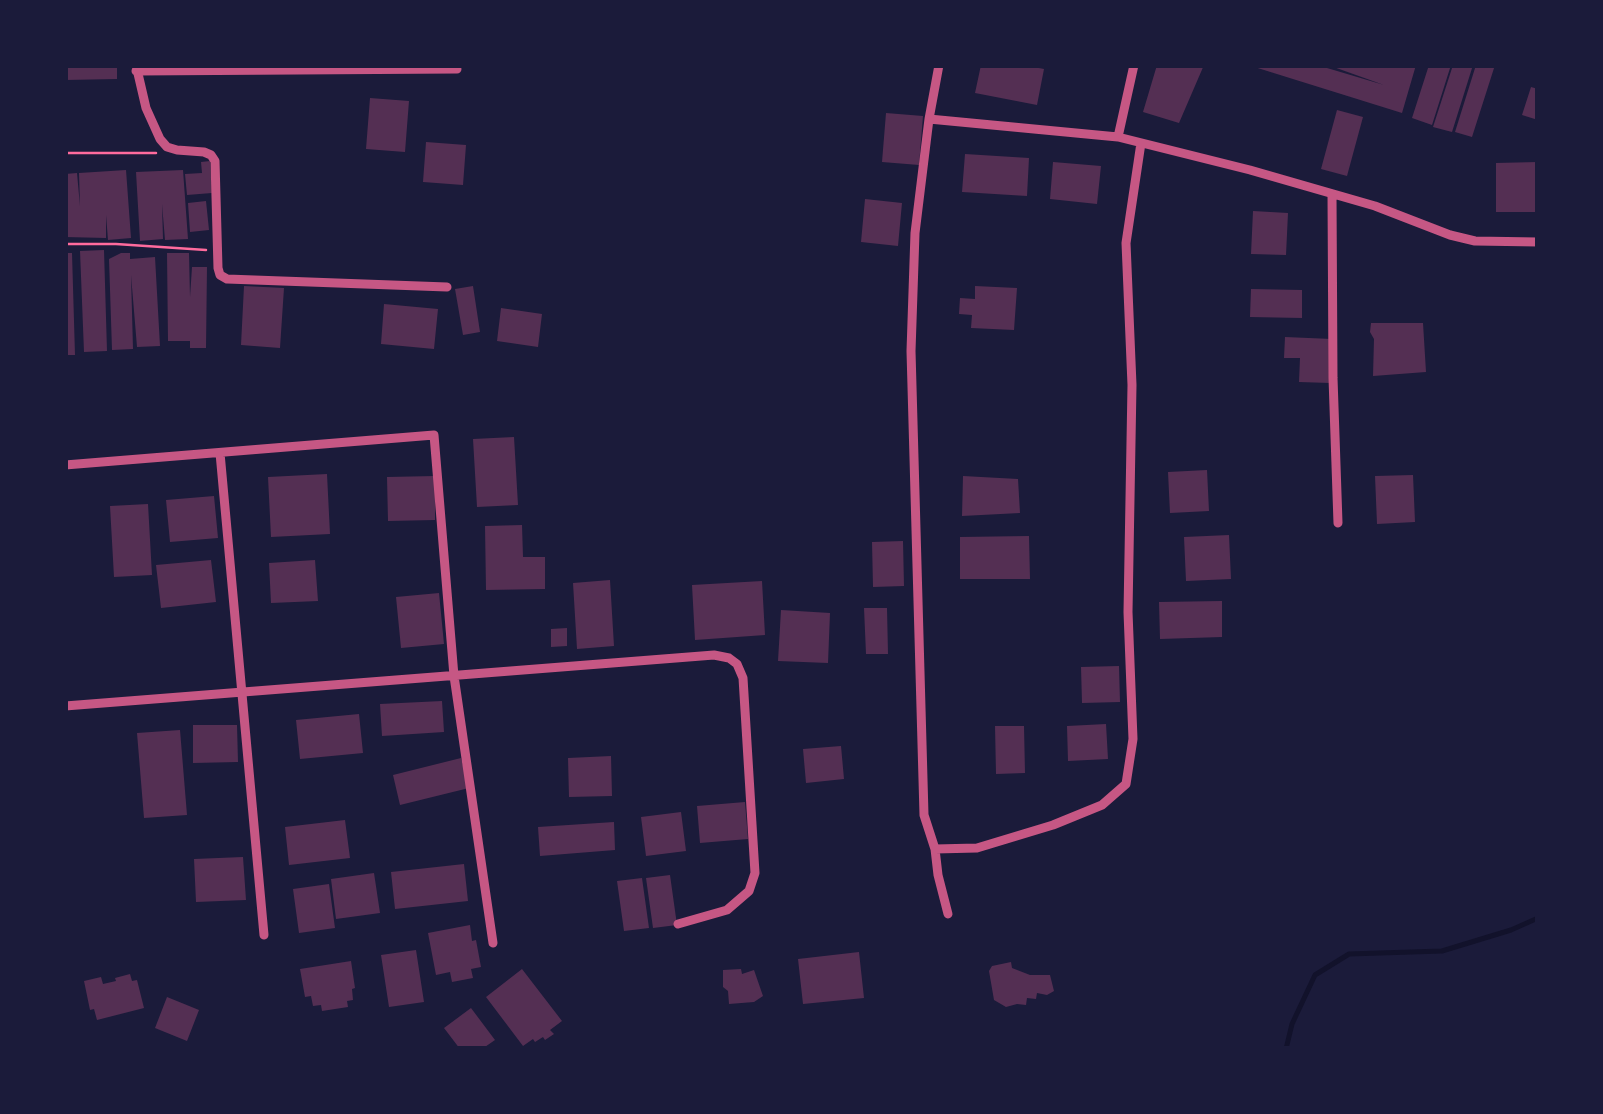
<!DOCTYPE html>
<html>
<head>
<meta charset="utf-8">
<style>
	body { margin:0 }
	#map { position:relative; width:1603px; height:1114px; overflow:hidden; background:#1b1b3a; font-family:Raleway,sans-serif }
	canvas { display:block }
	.frame { position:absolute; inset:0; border:68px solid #1b1b3a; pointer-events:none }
</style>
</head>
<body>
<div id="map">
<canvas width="1603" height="1114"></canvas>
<div class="frame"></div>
</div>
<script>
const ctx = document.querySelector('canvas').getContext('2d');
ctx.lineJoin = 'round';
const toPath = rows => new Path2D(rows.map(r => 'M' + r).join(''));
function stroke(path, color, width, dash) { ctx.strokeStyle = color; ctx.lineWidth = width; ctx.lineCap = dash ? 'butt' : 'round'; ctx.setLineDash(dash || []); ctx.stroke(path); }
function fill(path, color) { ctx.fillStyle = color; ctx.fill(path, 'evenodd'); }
stroke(toPath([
	[1286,1049,1292,1024,1315,975,1349,954,1442,951,1511,930,1538,918]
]), '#12122b', 5);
fill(toPath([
	[65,65,117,65,117,79,65,80],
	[981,65,1023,65,1044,69,1037,105,975,93],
	[1157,65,1204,65,1179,123,1143,112],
	[1248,65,1317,65,1384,85,1328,65,1416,65,1402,113],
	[1429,65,1451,65,1432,125,1412,118],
	[1453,65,1473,65,1452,132,1433,127],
	[1476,65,1495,65,1472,137,1455,132],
	[1531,87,1538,89,1538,120,1522,115],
	[370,98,409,101,405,152,366,149],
	[1337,110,1363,117,1347,176,1321,169],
	[886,113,923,116,919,165,882,162],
	[426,142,466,145,463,185,423,182],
	[965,154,1029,158,1027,196,962,192],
	[210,161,212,193,187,195,185,174,202,173,201,162],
	[1053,162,1101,166,1097,204,1050,199],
	[1538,162,1538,212,1496,212,1496,163],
	[126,170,131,238,108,240,106,215,106,238,65,237,65,174,77,173,80,206,79,173],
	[183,170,188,239,165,240,162,204,163,239,140,241,136,172],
	[865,199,902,203,898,246,861,242],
	[206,201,209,230,190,232,188,203],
	[1253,211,1288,213,1286,255,1251,254],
	[104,250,107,351,84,352,80,251],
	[65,253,72,253,75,355,65,355],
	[121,253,130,253,130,259,155,257,160,346,137,347,131,275,133,349,112,350,109,259],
	[167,253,189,253,190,297,192,267,207,267,206,348,190,348,190,341,168,341],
	[244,286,284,288,280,348,241,345],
	[473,286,480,332,463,335,455,289],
	[975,286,1017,288,1014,330,971,328,972,315,959,314,960,298,975,299],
	[1251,289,1302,290,1302,318,1250,317],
	[384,304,438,309,434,349,381,344],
	[501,308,542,314,538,347,497,341],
	[1371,323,1423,323,1426,372,1373,376,1374,339,1370,332],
	[1285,337,1332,339,1330,383,1299,382,1300,358,1284,358],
	[514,437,518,505,477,507,473,439],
	[1207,470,1209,511,1170,513,1168,472],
	[327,474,330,534,271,537,268,477],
	[1413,475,1415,522,1377,524,1375,476],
	[435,476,435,520,388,521,387,477],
	[963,476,1018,479,1020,513,962,516],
	[214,496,218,538,170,542,166,500],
	[148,504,152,575,114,577,110,506],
	[522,525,523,557,545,557,545,589,486,590,485,526],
	[1229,535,1231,579,1186,581,1184,537],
	[1029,536,1030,579,960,579,960,537],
	[903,541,904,586,873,587,872,542],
	[211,560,216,602,161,608,156,565],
	[315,560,318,601,271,603,269,563],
	[610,580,614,646,577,649,573,583],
	[762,581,765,635,695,640,692,585],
	[439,593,444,644,401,648,396,597],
	[1222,601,1222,637,1160,639,1159,602],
	[864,608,887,608,888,654,866,654],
	[781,610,830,613,828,663,778,661],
	[567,628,567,646,551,647,551,629],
	[1119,666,1120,702,1082,703,1081,667],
	[442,701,444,732,382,736,380,704],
	[359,714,363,753,300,759,296,720],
	[1106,724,1108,759,1068,761,1067,726],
	[193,725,237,725,238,762,193,763],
	[995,726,1024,726,1025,773,996,774],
	[180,730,187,815,144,818,137,733],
	[841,746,844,779,806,783,803,749],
	[611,756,612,796,569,797,568,758],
	[461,758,469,788,400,805,393,775],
	[745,802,748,839,700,843,697,806],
	[681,812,686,851,646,856,641,817],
	[345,820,350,858,289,865,285,827],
	[614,822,615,850,540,856,538,827],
	[243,857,246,900,196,902,194,859],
	[464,864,468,901,395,909,391,872],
	[374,873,380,913,336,919,331,879],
	[670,875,677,925,653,928,646,878],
	[642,878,649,928,624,931,617,881],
	[329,884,335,928,299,933,293,889],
	[470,925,472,941,476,940,481,967,471,969,473,978,452,982,450,972,436,975,428,933],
	[416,950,424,1002,389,1007,381,955],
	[859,952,864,998,803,1004,798,959],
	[351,961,355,988,352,989,353,1000,347,1001,348,1007,322,1011,321,1005,313,1006,311,996,305,997,300,969],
	[1011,962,1012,968,1030,975,1050,975,1054,991,1047,995,1037,993,1036,999,1027,998,1026,1005,1017,1004,1006,1007,994,1000,989,971,992,966],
	[522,969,562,1021,550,1030,554,1034,545,1040,543,1037,535,1042,533,1039,523,1046,486,997],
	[741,969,742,974,754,970,763,996,754,1002,729,1004,728,991,723,987,723,970],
	[130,974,132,981,137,980,144,1008,97,1020,94,1009,90,1010,84,981,101,977,103,984,116,981,115,978],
	[167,997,199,1010,187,1041,155,1028],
	[471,1008,495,1040,482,1049,460,1049,444,1028]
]), '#542f53');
stroke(toPath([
	[65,153,156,153],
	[65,244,116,244,206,250]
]), '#ff6b9d', 2.5);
stroke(toPath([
	[136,65,146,108,160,139,167,147,177,150,204,152,211,155,215,161,218,268,220,275,227,279,447,287],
	[939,65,929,119,915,233,911,351,924,815,935,849,938,875,948,914],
	[136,71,457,69],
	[929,119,1118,137,1250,170,1375,206,1450,235,1475,241,1538,242],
	[1118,137,1134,65],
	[1332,194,1333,378,1338,523],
	[220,453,264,935],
	[65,465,434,435,454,676,493,943],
	[65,706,714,655,729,658,737,664,743,678,755,873,749,891,727,910,678,924],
	[935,849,977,848,1053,825,1102,805,1126,784,1133,739,1128,612,1132,385,1126,243,1141,143]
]), '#c65784', 9);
</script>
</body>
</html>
